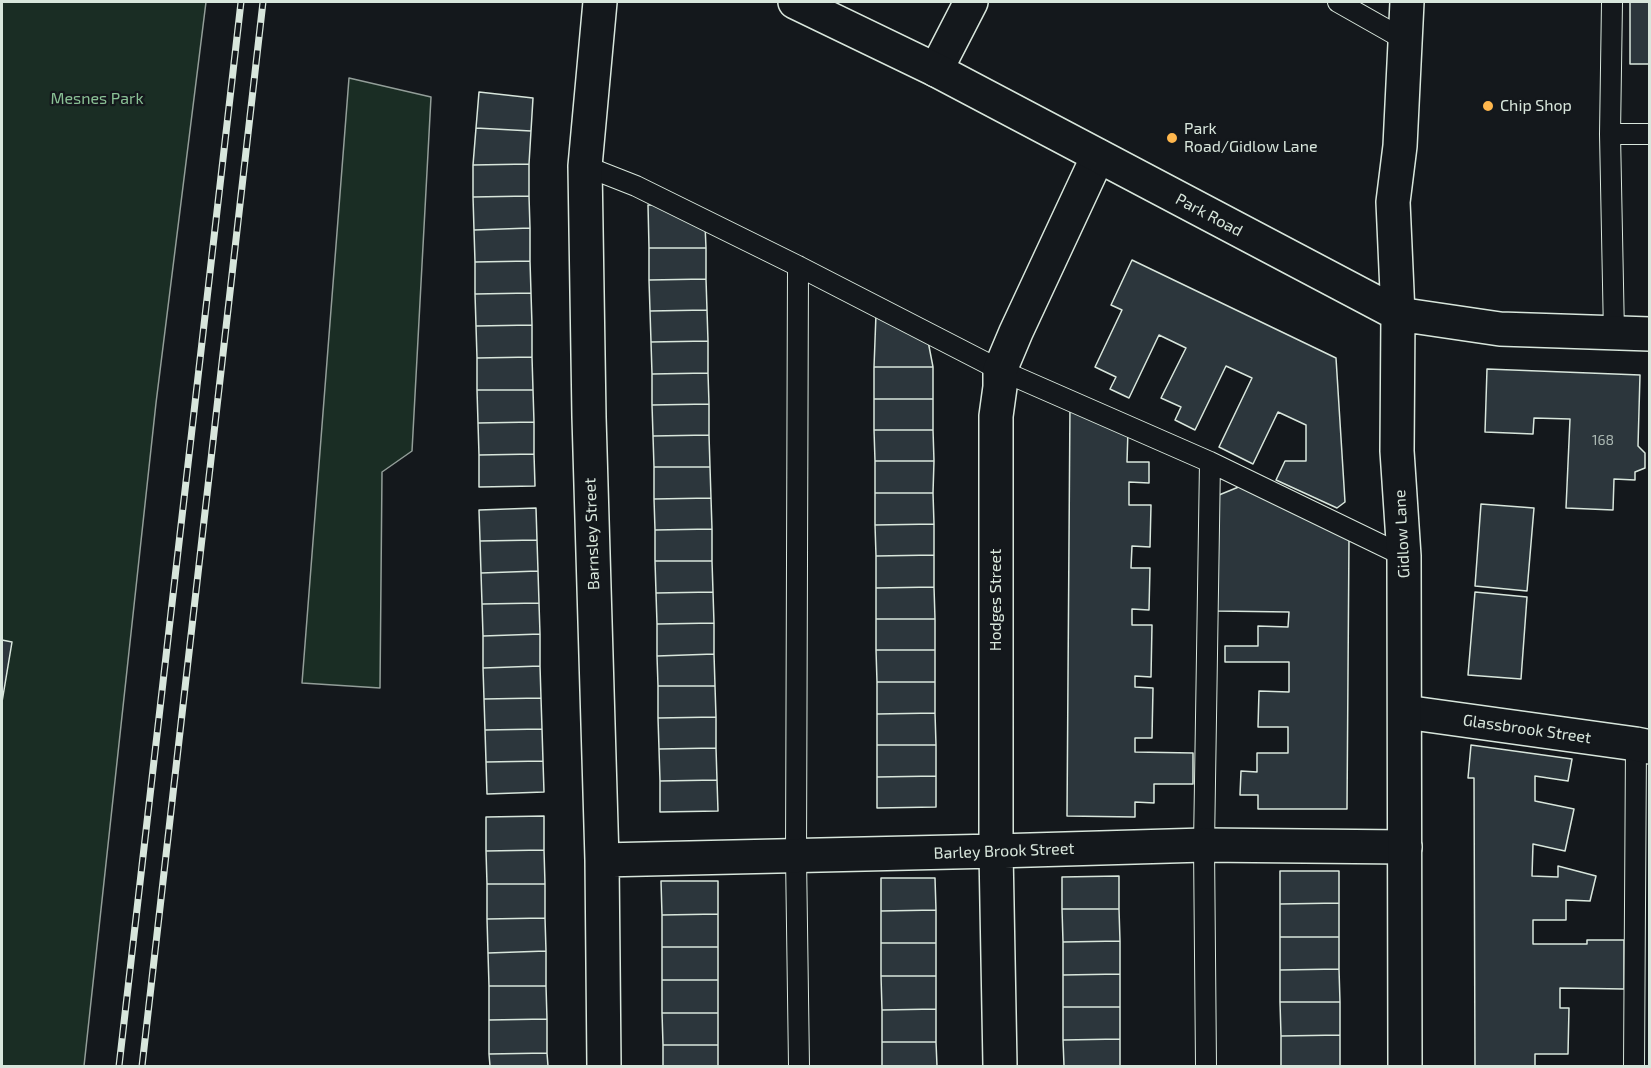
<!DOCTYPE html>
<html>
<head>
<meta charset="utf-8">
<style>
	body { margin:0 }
	#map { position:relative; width:1651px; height:1068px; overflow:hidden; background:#14181c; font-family:"Exo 2",sans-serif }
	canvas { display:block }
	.frame { position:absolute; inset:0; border:3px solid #d8e6dc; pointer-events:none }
</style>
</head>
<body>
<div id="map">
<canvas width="1651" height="1068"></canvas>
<div class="frame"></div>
</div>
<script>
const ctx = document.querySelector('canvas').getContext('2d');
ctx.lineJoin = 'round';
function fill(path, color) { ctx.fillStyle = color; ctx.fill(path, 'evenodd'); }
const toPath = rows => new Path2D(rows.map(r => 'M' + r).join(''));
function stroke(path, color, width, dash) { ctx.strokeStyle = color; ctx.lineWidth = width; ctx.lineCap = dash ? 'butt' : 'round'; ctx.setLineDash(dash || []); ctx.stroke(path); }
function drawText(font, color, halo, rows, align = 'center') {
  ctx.font = font + ' "Exo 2",sans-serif'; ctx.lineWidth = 4.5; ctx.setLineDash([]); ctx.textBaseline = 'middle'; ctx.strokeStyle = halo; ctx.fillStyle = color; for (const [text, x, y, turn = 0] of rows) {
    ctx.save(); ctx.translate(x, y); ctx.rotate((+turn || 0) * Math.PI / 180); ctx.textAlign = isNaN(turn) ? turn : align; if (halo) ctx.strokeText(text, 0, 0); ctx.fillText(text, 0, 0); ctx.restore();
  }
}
const green = toPath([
	[2,2,206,2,156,403,84,1066,2,1066,2,2],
	[349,78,431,97,412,451,382,472,380,688,302,683,349,78]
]);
fill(green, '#1a2d24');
stroke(green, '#939e99', 1.5);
const building = toPath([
	[1630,2,1650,2,1650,64,1630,64,1630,2],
	[479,92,533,98,531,131,476,128,479,92],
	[476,128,531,131,529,164,473,165,476,128],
	[529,164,529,196,473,197,473,165,529,164],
	[529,196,530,228,474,230,473,197,529,196],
	[648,205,669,205,705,224,706,248,649,248,648,205],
	[530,228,530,261,475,262,474,230,530,228],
	[649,248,706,248,706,279,649,280,649,248],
	[1132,260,1336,358,1345,502,1337,508,1276,480,1285,461,1306,461,1306,425,1278,412,1253,464,1219,447,1252,378,1226,366,1195,430,1175,420,1181,407,1161,398,1186,348,1159,335,1129,398,1110,389,1116,377,1095,367,1122,310,1111,305,1132,260],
	[530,261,531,293,475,294,475,262,530,261],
	[706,279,707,310,650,311,649,280,706,279],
	[531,293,532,325,476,326,475,294,531,293],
	[707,310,708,341,651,342,650,311,707,310],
	[876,314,928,341,933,367,874,367,876,314],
	[532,325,532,357,477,358,476,326,532,325],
	[708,341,708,373,652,374,651,342,708,341],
	[532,357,533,390,477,390,477,358,532,357],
	[874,367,933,367,933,399,874,399,874,367],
	[1487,369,1640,375,1638,446,1645,453,1645,468,1635,472,1635,480,1614,479,1613,510,1566,508,1570,419,1534,418,1533,434,1485,432,1487,369],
	[708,373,709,404,652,405,652,374,708,373],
	[477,390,533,390,534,422,478,423,477,390],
	[874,399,933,399,933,430,874,430,874,399],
	[1070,403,1128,430,1127,462,1149,462,1149,483,1129,482,1129,505,1151,505,1150,547,1132,546,1131,568,1150,568,1149,610,1132,609,1132,625,1152,625,1151,677,1135,676,1135,687,1153,688,1152,738,1135,738,1135,752,1193,753,1193,784,1154,784,1154,803,1135,802,1135,817,1067,816,1070,403],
	[709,404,709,435,653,436,652,405,709,404],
	[534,422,534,454,479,455,478,423,534,422],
	[874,430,933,430,934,461,875,461,874,430],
	[709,435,710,467,654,467,653,436,709,435],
	[534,454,535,486,479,487,479,455,534,454],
	[875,461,934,461,933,493,875,493,875,461],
	[654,467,710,467,711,498,654,499,654,467],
	[1241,486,1349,538,1347,809,1258,809,1258,795,1240,795,1241,771,1257,772,1257,753,1288,753,1288,727,1258,727,1259,691,1289,692,1289,662,1225,662,1225,646,1258,646,1258,626,1288,627,1289,612,1217,611,1219,495,1241,486],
	[875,493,933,493,934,524,875,525,875,493],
	[711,498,712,529,655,530,654,499,711,498],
	[1481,504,1534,508,1527,591,1475,586,1481,504],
	[536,508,537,540,480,541,479,510,536,508],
	[934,524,934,555,876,556,875,525,934,524],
	[712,529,712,561,655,561,655,530,712,529],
	[537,540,538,571,481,573,480,541,537,540],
	[934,555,934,587,876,588,876,556,934,555],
	[655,561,712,561,713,592,656,593,655,561],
	[538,571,539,603,482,604,481,573,538,571],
	[934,587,935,619,876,619,876,588,934,587],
	[713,592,714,623,657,624,656,593,713,592],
	[1475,592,1527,597,1521,679,1468,675,1475,592],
	[539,603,540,634,483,636,482,604,539,603],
	[876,619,935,619,935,650,876,650,876,619],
	[714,623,714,654,657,656,657,624,714,623],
	[540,634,540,666,483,668,483,636,540,634],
	[2,640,12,642,2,702,2,640],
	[876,650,935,650,935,682,877,682,876,650],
	[714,654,715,686,658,686,657,656,714,654],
	[540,666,541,698,484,699,483,668,540,666],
	[877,682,935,682,935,713,877,714,877,682],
	[658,686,715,686,716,717,658,718,658,686],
	[541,698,542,729,485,730,484,699,541,698],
	[935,713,936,745,877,745,877,714,935,713],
	[716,717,716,748,659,749,658,718,716,717],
	[542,729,543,761,486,762,485,730,542,729],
	[877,745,936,745,936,776,877,777,877,745],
	[1471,745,1572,759,1568,781,1535,776,1535,801,1574,809,1565,851,1533,844,1532,876,1558,877,1558,866,1596,876,1590,901,1566,900,1566,920,1533,920,1533,944,1587,944,1587,940,1624,940,1624,989,1560,988,1560,1008,1569,1008,1568,1054,1535,1054,1535,1066,1475,1066,1474,778,1468,778,1471,745],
	[716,748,717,780,660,781,659,749,716,748],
	[543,761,544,792,487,794,486,762,543,761],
	[936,776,936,807,877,808,877,777,936,776],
	[717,780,718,811,660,812,660,781,717,780],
	[544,816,544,850,486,851,486,817,544,816],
	[544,850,545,884,487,884,486,851,544,850],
	[1280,871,1339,871,1339,903,1280,904,1280,871],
	[1119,876,1119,909,1062,909,1062,877,1119,876],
	[881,878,935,878,936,910,881,911,881,878],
	[661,881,718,881,718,914,662,915,661,881],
	[487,884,545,884,545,918,487,919,487,884],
	[1339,903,1339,937,1280,937,1280,904,1339,903],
	[1062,909,1119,909,1120,941,1063,942,1062,909],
	[936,910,936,943,881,943,881,911,936,910],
	[718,914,718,947,662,947,662,915,718,914],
	[545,918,546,951,488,953,487,919,545,918],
	[1280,937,1339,937,1339,969,1280,970,1280,937],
	[1120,941,1120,974,1063,975,1063,942,1120,941],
	[881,943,936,943,936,976,881,976,881,943],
	[662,947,718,947,718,980,662,980,662,947],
	[546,951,546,986,489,986,488,953,546,951],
	[1339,969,1340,1002,1280,1002,1280,970,1339,969],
	[1120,974,1120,1007,1063,1007,1063,975,1120,974],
	[881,976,936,976,936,1009,882,1010,881,976],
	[662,980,718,980,718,1013,662,1013,662,980],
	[489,986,546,986,547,1019,489,1020,489,986],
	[1280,1002,1340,1002,1340,1035,1281,1036,1280,1002],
	[1063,1007,1120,1007,1120,1039,1063,1040,1063,1007],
	[936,1009,936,1042,882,1042,882,1010,936,1009],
	[662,1013,718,1013,718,1045,663,1045,662,1013],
	[547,1019,547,1053,489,1054,489,1020,547,1019],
	[1340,1035,1340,1066,1281,1066,1281,1036,1340,1035],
	[1120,1039,1120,1066,1064,1066,1063,1040,1120,1039],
	[882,1042,936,1042,937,1066,882,1066,882,1042],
	[663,1045,718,1045,718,1066,663,1066,663,1045],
	[547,1053,548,1066,490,1066,489,1054,547,1053]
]);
fill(building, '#2c363c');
stroke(building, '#d8e6dc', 1.5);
const lane = toPath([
	[1338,2,1405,40],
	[1612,2,1610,134,1614,334],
	[1610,134,1650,134],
	[585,166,636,186,798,266,1000,370,1210,462,1404,556],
	[798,266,796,856,799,1066],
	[1206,1066,1204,845,1210,462],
	[1634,1066,1636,744]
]);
const street = toPath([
	[600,2,585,166,589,417,602,860,604,1066],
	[936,70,971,2],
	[1405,712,1636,744,1650,747],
	[602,860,996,851,1204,845,1405,847],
	[1000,1066,996,851,996,416,1000,387,1000,370,1016,332,1098,156]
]);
const secondary = toPath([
	[795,2,936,70,1398,314,1500,329,1650,334],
	[1405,1066,1404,556,1397,451,1398,314,1393,202,1400,146,1407,2]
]);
stroke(lane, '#d8e6dc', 22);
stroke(street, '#d8e6dc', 36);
stroke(secondary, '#d8e6dc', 36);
stroke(lane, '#14181c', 20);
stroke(street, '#14181c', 33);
stroke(secondary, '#14181c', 33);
const rail = toPath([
	[119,1066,241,2],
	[142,1066,263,2]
]);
stroke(rail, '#d8e6dc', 7);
stroke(rail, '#14181c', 4.5, [14]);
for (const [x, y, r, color] of [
	[1488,106,6,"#ffb74d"],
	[1172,138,6,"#ffb74d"]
]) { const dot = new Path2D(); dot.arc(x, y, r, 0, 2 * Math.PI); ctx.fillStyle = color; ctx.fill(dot); stroke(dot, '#14181c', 2); }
drawText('14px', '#adbab4', null, [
	["168",1603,440]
]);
drawText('16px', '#8ac095', '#14181c', [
	["Mesnes Park",97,99]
]);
drawText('16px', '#d8e6dc', '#14181c', [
	["Chip Shop",1500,106],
	["Park",1184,129],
	["Road/Gidlow Lane",1184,147]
], 'left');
drawText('16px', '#d8e6dc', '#14181c', [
	["Park Road",1209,215,28],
	["Barnsley Street",592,534,-92],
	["Gidlow Lane",1402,534,-93],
	["Hodges Street",996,600,-90],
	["Glassbrook Street",1527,729,8],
	["Barley Brook Street",1004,851,-2]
]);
</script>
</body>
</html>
